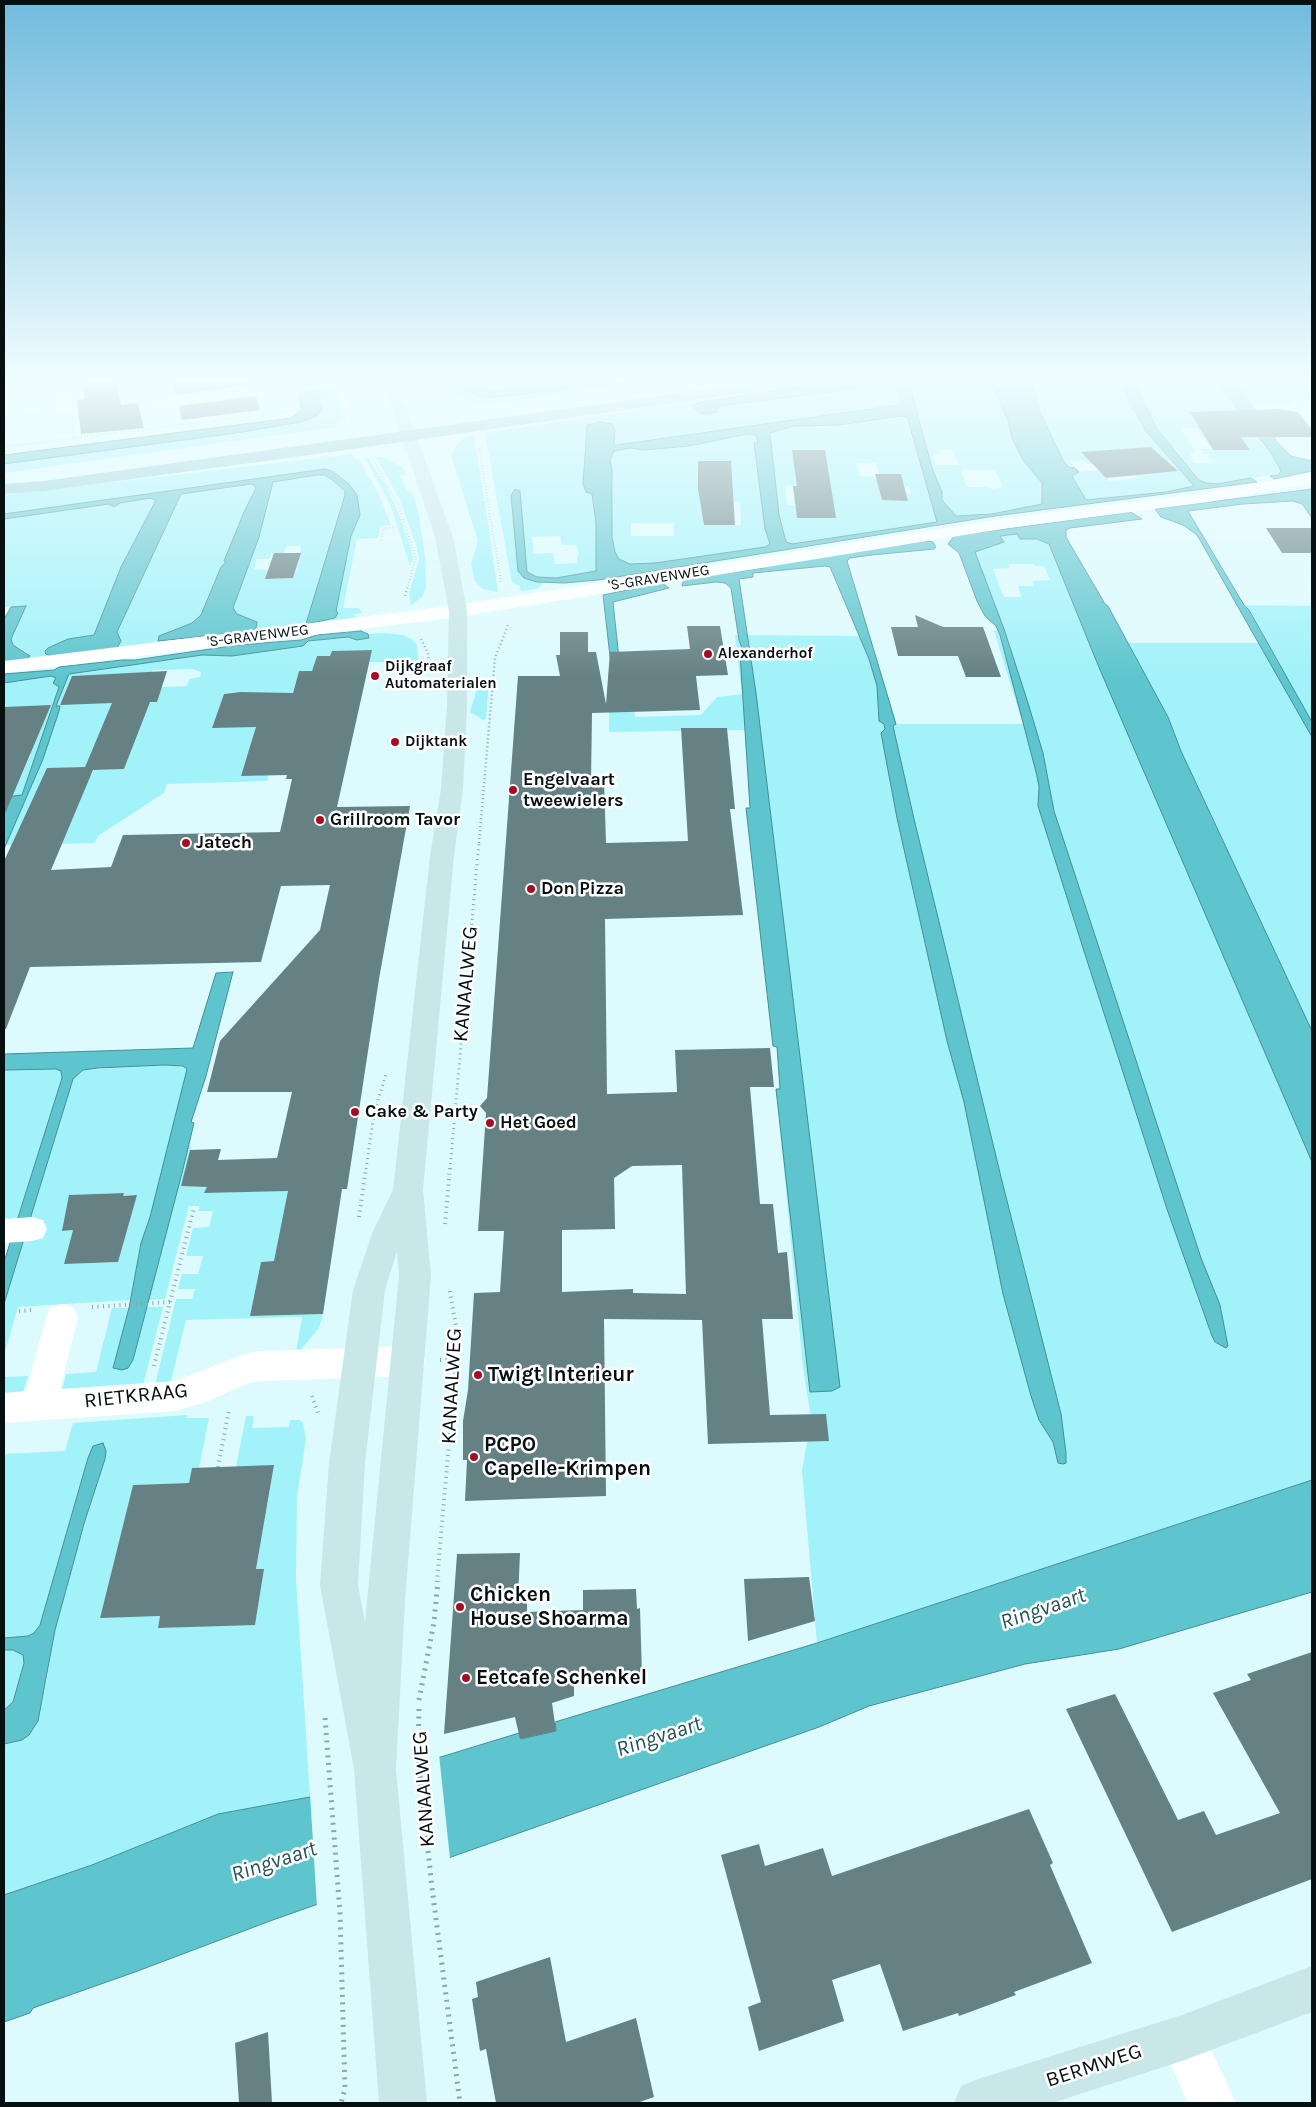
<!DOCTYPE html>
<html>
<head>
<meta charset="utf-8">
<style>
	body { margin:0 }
	#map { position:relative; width:1316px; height:2107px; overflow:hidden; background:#ddfbfe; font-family:Karla,sans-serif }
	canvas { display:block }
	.frame { position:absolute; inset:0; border:5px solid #061011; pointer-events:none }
</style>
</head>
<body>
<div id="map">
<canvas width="1316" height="2107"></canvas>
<div class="frame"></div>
</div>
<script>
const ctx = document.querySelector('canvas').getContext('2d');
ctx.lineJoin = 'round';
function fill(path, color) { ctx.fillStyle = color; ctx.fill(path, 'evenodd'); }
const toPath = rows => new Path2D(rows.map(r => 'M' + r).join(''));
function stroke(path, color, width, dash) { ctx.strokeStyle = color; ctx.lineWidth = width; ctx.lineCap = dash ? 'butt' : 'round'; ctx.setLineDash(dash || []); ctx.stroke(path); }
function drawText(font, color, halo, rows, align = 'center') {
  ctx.font = font + ' Karla,sans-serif'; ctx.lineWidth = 5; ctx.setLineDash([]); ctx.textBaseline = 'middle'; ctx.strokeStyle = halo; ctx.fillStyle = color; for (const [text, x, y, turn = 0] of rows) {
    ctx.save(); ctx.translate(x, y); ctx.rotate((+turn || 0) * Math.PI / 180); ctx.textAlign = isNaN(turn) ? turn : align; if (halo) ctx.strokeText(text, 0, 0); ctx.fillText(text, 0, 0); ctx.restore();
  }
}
fill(toPath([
	[429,383,446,383,483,397,495,397,627,383,651,383,477,405],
	[465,383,489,385,552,383,491,391],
	[909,383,992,383,1008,421,1012,438,1023,460,1042,483,1042,505,992,514,956,516,942,500,942,491,932,468],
	[939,450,952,450,959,465,936,465,933,454,940,453],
	[961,470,995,470,1003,487,993,489,987,487,967,487],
	[1032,383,1120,383,1145,430,1194,486,1166,492,1092,500,1084,499,1072,476,1079,472,1064,462,1039,410],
	[1151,447,1177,471,1156,473,1130,449],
	[1109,450,1138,478,1110,481,1098,470,1080,472,1070,462,1083,460,1087,464,1093,464],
	[1135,383,1218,383,1271,453,1281,473,1217,484,1202,482,1157,429],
	[1181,428,1197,428,1202,437,1241,438,1250,450,1200,449,1202,454,1207,454,1212,463,1194,463,1189,454,1196,453],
	[1236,383,1312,383,1312,400,1293,401,1292,404,1251,404],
	[893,384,896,385,902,402,899,405,616,445,600,422,591,424,585,435,583,484,586,491,592,494,596,523,596,571,556,578,538,577,527,572,520,491,511,491,514,534,521,575,530,580,544,582,537,589,521,591,520,586,512,583,485,433,699,400,701,402,692,404,696,409,702,414,714,413,718,410,717,406],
	[560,536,562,545,576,545,579,555,577,557,577,563,555,564,553,553,534,554,532,537],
	[338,388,341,420,336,423,337,427,4,473,4,464,236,433,301,422,318,390],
	[905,416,937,522,792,544,786,542,779,515,770,433,794,426,839,425,869,419],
	[857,463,876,463,879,474,888,474,891,482,904,483,905,487,909,487,910,493,906,493,908,500,882,500,878,477,860,476],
	[785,486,806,487,836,518,797,517,795,505,787,505],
	[748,434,757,435,758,443,754,443,765,529,770,544,765,547,655,563,630,564,619,559,614,552,612,537,613,483,610,460,614,451,631,448,644,450,688,446],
	[699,493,723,502,740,502,741,525,721,525,715,510,701,510],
	[631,523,674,523,674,536,631,536],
	[474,435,486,510,498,592,483,589,475,581,471,564,478,541,451,455,461,439],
	[352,454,355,459,359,460,378,493,391,525,381,526,378,538,357,539,343,608,359,608,362,613,355,614,356,618,346,620,306,626,304,624,252,631,256,628,257,622,237,614,233,609,259,537,273,482,324,475,345,491,345,495,306,624,335,618,338,613,336,611,351,536,360,515,356,495,349,484,332,471,325,469,286,474,4,514,4,495],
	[286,546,301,546,299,564,293,578,266,579,268,570,254,569,257,559,269,559,272,553,284,553],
	[363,455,369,459,386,485,398,512,410,545,413,559,410,566,390,504],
	[375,456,385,458,402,467,406,474,400,476,408,491,413,493,418,511,425,556,426,588,422,597,411,605,409,594,419,559,417,547,399,498],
	[255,485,256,488,244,512,224,561,226,562,221,567,201,615,192,623,159,636,161,642,117,648,121,641,117,633,181,494],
	[150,498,156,499,121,567,94,635,68,639,51,656,26,659,28,653,13,645,11,639,25,606,4,607,4,519,109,504,114,507,120,503],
	[1018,534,1020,539,1037,539,1049,544,1108,687,1312,1162,1312,1480,817,1643,802,1470,811,1419,803,1367,776,1089,780,1089,777,1047,773,1046,745,730,609,732,609,695,633,705,635,717,701,715,717,697,742,694,735,635,864,636,888,724,1023,724,994,631,1003,629,975,552,1003,542,999,536],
	[1009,564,1034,564,1035,566,1044,566,1050,580,1032,581,1034,586,1018,586,1021,597,1004,597,993,569,1010,568],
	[1237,605,1312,606,1312,1031,1181,751,1168,717,1127,643,1258,643],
	[384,633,403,635,412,639,417,645,418,662,369,662,372,650,332,651,330,656,317,656,314,666,320,671,299,671,267,781,167,784,164,793,98,836,95,843,5,845,42,759,59,711,56,706,69,674,202,655,232,656,303,646,308,641,348,637,357,640,369,638,368,634],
	[192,669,201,672,200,677,189,679,187,686,161,687,156,702,129,703,148,686,153,670],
	[123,674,60,704,72,676],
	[236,692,244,692,245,725,241,727,212,728,224,694],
	[94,745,133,745,124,769,94,770,91,777,67,778,71,767,85,767],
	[246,760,265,760,260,776,241,776],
	[83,793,12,843,35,794],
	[51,676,56,678,59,687,22,795,4,797,4,788,16,787,31,754,15,754,4,780,4,730,14,707,5,707,6,704,4,704,4,683],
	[487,678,489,679,486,719,483,720,470,712,479,682],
	[164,1065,186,1067,187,1075,150,1217,141,1243,130,1300,18,1307,4,1355,4,1304,73,1079,83,1070],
	[123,1193,123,1196,133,1195,117,1262,64,1264,73,1230,63,1231,72,1195],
	[56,1069,61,1071,62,1078,17,1220,4,1221,4,1070],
	[188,1146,191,1146,181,1186,207,1187,205,1193,342,1189,341,1192,275,1261,261,1262,250,1316,323,1314,319,1328,298,1353,296,1353,302,1317,186,1320,170,1385,155,1385,176,1299,192,1299,195,1289,178,1289,182,1274,198,1274,203,1256,186,1256,193,1228,209,1227,213,1211,199,1211,199,1206,189,1206,165,1299,148,1300],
	[146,1307,163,1307,143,1385,62,1390,66,1374,96,1372,112,1308,129,1308,133,1360],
	[28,1376,23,1392,4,1394,4,1377],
	[187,1415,186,1418,209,1418,199,1468,189,1483,133,1485,100,1617,160,1616,158,1628,255,1624,264,1569,256,1569,274,1466,236,1467,246,1416,254,1416,252,1428,289,1427,290,1420,300,1420,303,1423,306,1439,297,1497,296,1578,310,1797,218,1814,92,1865,4,1895,4,1744,22,1740,34,1729,45,1690,55,1630,72,1567,105,1459,88,1458,40,1625,34,1633,28,1636,4,1638,4,1454,65,1451,73,1423],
	[4,1650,13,1650,23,1655,24,1663,13,1702,4,1710]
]), '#a1f2f9');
const water = toPath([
	[446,383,465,383,491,391,552,383,627,383,495,397,483,397,446,383],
	[821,383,909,383,932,468,942,492,942,500,956,516,992,514,1042,504,1042,483,1023,460,1012,438,1008,421,992,383,1032,383,1039,410,1064,462,1069,467,1075,468,1079,472,1072,476,1086,500,1166,492,1194,486,1145,430,1120,383,1135,383,1157,429,1199,480,1206,483,1217,484,1251,478,1257,482,995,516,598,580,564,583,537,582,524,578,518,571,511,495,515,489,520,491,527,572,537,577,556,578,596,571,596,523,592,494,586,492,583,484,587,425,600,422,612,424,615,430,614,444,616,445,899,405,902,402,897,385,893,384,718,406,717,412,705,414,699,413,692,406,701,402,821,383],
	[902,416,907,417,937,522,792,544,786,542,779,515,770,433,794,426,839,425,902,416],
	[748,434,756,435,758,443,754,443,765,529,770,544,765,547,655,563,630,564,619,559,615,552,612,537,612,470,610,460,614,451,631,448,644,450,689,446,748,434],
	[1218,383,1236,383,1278,443,1291,456,1312,461,1312,471,1274,479,1270,476,1278,475,1281,471,1271,453,1218,383],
	[318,390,322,409,317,416,301,422,236,433,4,464,4,455,291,418,301,410,299,394,318,390],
	[325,469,332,471,349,484,357,495,360,515,351,536,336,611,338,613,335,618,306,624,345,495,345,491,331,479,324,475,317,475,273,482,259,537,233,608,237,614,257,622,256,628,252,631,158,641,159,636,192,623,201,615,221,567,226,562,224,561,244,512,256,488,252,484,181,494,117,632,121,641,117,648,51,656,46,654,45,651,48,648,68,639,94,635,121,567,156,500,150,498,120,503,114,507,109,504,4,519,4,514,325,469],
	[1312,489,1312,518,1302,504,1293,501,1243,504,1188,511,1244,605,1249,610,1312,722,1312,737,1197,535,1183,525,1161,517,1155,509,1312,489],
	[1131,512,1142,519,1070,528,1066,530,1066,537,1105,604,1108,606,1168,717,1181,751,1312,1031,1312,1162,1098,665,1049,544,1037,539,1020,539,1017,534,1000,536,1004,542,975,552,1004,629,1028,703,1043,753,1054,811,1201,1258,1220,1305,1228,1346,1226,1348,1215,1342,1212,1336,1167,1209,1083,948,1038,806,1039,786,1036,772,1000,635,996,626,985,616,977,601,959,553,948,544,954,536,1131,512],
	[926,541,933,542,936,547,934,549,872,555,850,558,847,561,896,724,893,726,914,819,1002,1181,1061,1414,1066,1453,1066,1463,1063,1464,1058,1463,1053,1442,1039,1420,1031,1396,1003,1294,964,1102,947,1041,897,818,881,733,885,729,884,724,879,721,877,686,869,659,830,567,825,566,753,573,753,577,739,579,756,693,840,1387,832,1391,810,1392,776,1089,780,1089,777,1047,773,1046,746,808,750,808,740,653,743,651,739,640,731,588,725,583,716,582,682,586,684,579,764,568,766,566,926,541],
	[662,583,669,588,613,602,622,687,611,665,603,595,662,583],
	[26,606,11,639,13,645,30,656,26,659,4,662,4,619,11,607,26,606],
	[361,631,368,634,369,638,357,640,348,637,308,641,303,646,232,656,202,655,69,674,56,706,60,706,59,711,43,759,4,849,4,797,22,795,59,687,53,683,56,678,51,676,4,683,4,674,54,670,59,667,122,660,135,660,238,645,301,640,317,635,361,631],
	[233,972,206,1076,191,1122,194,1123,182,1173,133,1360,128,1368,122,1370,113,1368,129,1308,141,1243,150,1217,187,1069,183,1066,164,1065,98,1068,83,1070,73,1079,4,1304,4,1262,62,1078,61,1071,56,1069,4,1070,4,1054,193,1048,216,973,233,972],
	[103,1443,106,1451,105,1459,84,1524,55,1630,38,1721,29,1735,22,1740,4,1744,4,1710,13,1702,24,1663,23,1655,13,1650,4,1650,4,1638,28,1636,34,1633,40,1625,88,1458,93,1446,103,1443],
	[1312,1480,1312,1592,1119,1649,1025,1664,869,1706,819,1727,270,1921,135,1972,33,2008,30,2013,4,2022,4,1895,92,1865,218,1814,310,1797,519,1733,521,1739,556,1731,555,1722,817,1643,1312,1480]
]);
fill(water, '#5ec5ce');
stroke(water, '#448f95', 1);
fill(toPath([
	[439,1754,450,1859,317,1907,310,1794]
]), '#ddfbfe');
fill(toPath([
	[83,383,117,383,121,405,138,403,144,428,81,434,77,400,85,399],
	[173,383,252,383,252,384,176,395],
	[256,396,260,410,182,420,179,406],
	[1279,409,1298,412,1312,430,1312,437,1241,437,1250,450,1213,450,1190,412],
	[1151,447,1178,471,1106,478,1081,452],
	[792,450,825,450,836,518,797,518,793,486,797,486],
	[698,461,731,461,735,525,704,525,698,489],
	[875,474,901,474,908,501,882,500],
	[1266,528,1312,528,1312,553,1282,553],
	[274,553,301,553,293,578,265,579],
	[915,615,943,627,983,627,1001,677,966,677,958,656,898,656,891,627,918,627],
	[687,626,720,626,728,675,696,676,700,710,592,713,591,781,604,781,606,843,688,841,681,728,727,728,735,809,730,809,743,915,605,919,607,1094,677,1092,675,1050,770,1048,774,1087,750,1087,760,1204,773,1204,778,1253,787,1252,793,1319,762,1319,770,1415,826,1414,829,1441,708,1444,702,1320,604,1319,606,1496,465,1501,467,1460,463,1460,463,1421,468,1390,474,1293,500,1292,504,1231,478,1231,486,1113,480,1106,487,1098,518,676,560,676,556,655,560,655,560,632,588,632,588,652,596,652,606,704,610,652,690,649],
	[682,1165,686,1294,633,1293,633,1289,562,1292,562,1230,615,1229,614,1178,632,1166],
	[372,650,337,807,410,806,379,979,347,1189,342,1189,323,1314,250,1316,261,1262,274,1261,288,1191,204,1193,207,1187,181,1186,190,1150,221,1149,218,1160,277,1158,292,1092,207,1092,220,1041,320,930,330,885,281,886,261,962,30,967,6,1029,4,1029,4,861,47,768,85,767,112,703,60,705,72,676,167,671,157,702,150,702,124,769,93,770,51,870,111,867,123,835,280,832,292,779,286,779,287,775,241,776,256,727,212,728,224,694,240,692,293,693,299,671,312,671,317,656,330,656,332,651],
	[51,705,4,816,4,707],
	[124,1193,123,1196,137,1195,118,1262,64,1264,73,1230,62,1231,69,1195],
	[274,1465,256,1569,264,1569,255,1625,158,1628,160,1616,100,1618,133,1485,189,1483,192,1468],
	[520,1553,518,1599,527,1599,527,1612,583,1610,583,1590,636,1589,637,1609,640,1608,642,1676,574,1679,574,1696,552,1703,556,1731,520,1739,515,1717,444,1734,457,1554],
	[809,1577,815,1621,748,1641,744,1579],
	[1312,1652,1312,1879,1172,1932,1066,1709,1115,1694,1178,1820,1204,1811,1216,1835,1280,1813,1213,1693,1251,1680,1247,1674],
	[1029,1809,1053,1863,1050,1865,1092,1963,1014,1992,1016,1995,959,2016,958,2013,903,2031,880,1964,832,1980,844,2021,759,2051,748,2007,761,2002,721,1855,759,1844,765,1866,823,1848,832,1876],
	[550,1957,566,2042,636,2018,654,2097,637,2103,496,2103,486,2049,480,2051,472,1999,478,1997,476,1982],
	[268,2032,272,2103,239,2103,235,2043]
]), '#658183');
stroke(toPath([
	[349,383,352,423],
	[418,383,461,406],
	[87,408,135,402],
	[4,419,43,414],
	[73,426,75,438],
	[4,447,290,411,288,407],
	[479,448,501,582],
	[375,463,398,504,416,558,408,586],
	[381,540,383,529,394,527]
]), '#8fa5a8', 2, [0.5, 2.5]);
stroke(toPath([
	[405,596,408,585],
	[421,639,428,653,429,663],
	[479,843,495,658,508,625]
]), '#8fa5a8', 2.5, [1, 3]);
stroke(toPath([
	[366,1169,374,1114,386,1074],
	[450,1169,479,842]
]), '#8fa5a8', 3, [1, 4]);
stroke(toPath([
	[359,1217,366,1168],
	[445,1224,450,1168],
	[170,1302,194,1208],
	[92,1307,170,1302,154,1366],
	[19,1311,31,1310],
	[440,1360,457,1359],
	[312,1396,318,1413],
	[218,1467,229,1410],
	[437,1582,458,1337,449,1287]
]), '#8fa5a8', 4, [1, 4.5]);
stroke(toPath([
	[419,1700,434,1622,438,1581],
	[419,1709,418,1756,432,1888,460,2103],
	[325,1718,340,1913,345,2089,341,2103]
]), '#8fa5a8', 5, [2, 5.5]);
fill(toPath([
	[11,383,25,383,26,387,19,391,14,390,11,383],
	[53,383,67,383,72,408,69,411,64,413,56,408,53,383],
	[277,383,322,383,315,387,157,407,150,403,157,399,277,383],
	[1312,473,1312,483,1208,502,1008,528,458,617,4,673,4,661,458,605,1008,518,1208,492,1312,473],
	[32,1217,43,1220,47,1229,43,1238,32,1241,4,1243,4,1219,32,1217],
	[62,1304,74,1308,78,1318,60,1389,175,1381,245,1354,262,1351,409,1346,421,1351,426,1361,421,1371,409,1376,262,1381,248,1383,206,1402,175,1411,4,1423,4,1393,26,1391,46,1318,50,1308,62,1304],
	[1182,2015,1198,2022,1236,2103,1188,2103,1159,2038,1166,2022,1182,2015]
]), '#fff');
fill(toPath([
	[379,383,394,383,405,404,453,537,467,611,467,705,463,789,454,856,423,1190,431,1275,405,1601,396,1769,427,2103,379,2103,354,1769,320,1585,329,1463,353,1290,373,1231,393,1190,430,856,441,789,447,705,449,611,435,537,391,404,379,383],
	[397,1251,399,1275,365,1622,358,1585,365,1463,385,1290,397,1251],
	[1312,1966,1312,2012,1182,2061,1052,2103,954,2103,961,2086,978,2079,1182,2015,1312,1966]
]), '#c9e7e9');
fill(toPath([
	[752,383,793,383,786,387,339,451,44,491,4,494,4,484,44,481,752,383]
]), '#93ced4');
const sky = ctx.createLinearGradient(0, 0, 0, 678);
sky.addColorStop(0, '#71bbde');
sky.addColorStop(0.56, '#f0fdff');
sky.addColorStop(1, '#f0fdff00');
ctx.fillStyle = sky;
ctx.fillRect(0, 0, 1316, 678);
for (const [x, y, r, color] of [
	[708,654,5,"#a60d23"],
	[375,676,5,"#a60d23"],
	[395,742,5,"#a60d23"],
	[513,790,5,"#a60d23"],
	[320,820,5,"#a60d23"],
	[186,843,5,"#a60d23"],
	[531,889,5,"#a60d23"],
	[355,1112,5,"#a60d23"],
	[490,1123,5,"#a60d23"],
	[478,1375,5,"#a60d23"],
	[474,1457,5,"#a60d23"],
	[460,1607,5,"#a60d23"],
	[466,1678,5,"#a60d23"]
]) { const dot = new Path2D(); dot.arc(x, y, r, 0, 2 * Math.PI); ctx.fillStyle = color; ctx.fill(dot); stroke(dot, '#fff', 2); }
drawText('15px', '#061011', '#fff', [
	["'S-GRAVENWEG",659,578,-9],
	["'S-GRAVENWEG",258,636,-7]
]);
drawText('bold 15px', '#061011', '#fff', [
	["Alexanderhof",718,654],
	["Dijkgraaf",385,667],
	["Automaterialen",385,684],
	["Dijktank",405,742]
], 'left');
drawText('bold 18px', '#061011', '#fff', [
	["Engelvaart",523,780],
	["tweewielers",523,801],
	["Grillroom Tavor",330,820],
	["Jatech",196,843],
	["Don Pizza",541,889],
	["Cake & Party",365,1112],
	["Het Goed",500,1123]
], 'left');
drawText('21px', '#061011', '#fff', [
	["KANAALWEG",466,984,-85],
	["KANAALWEG",452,1386,-87],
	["RIETKRAAG",136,1396,-6],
	["KANAALWEG",424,1789,-94],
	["BERMWEG",1094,2066,-18]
]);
drawText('bold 21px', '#061011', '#fff', [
	["Twigt Interieur",488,1375],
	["PCPO",484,1445],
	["Capelle-Krimpen",484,1469],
	["Chicken",470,1595],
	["House Shoarma",470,1619],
	["Eetcafe Schenkel",476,1678]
], 'left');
drawText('italic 22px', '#245256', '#fff', [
	["Ringvaart",1043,1609,-19],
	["Ringvaart",659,1737,-18],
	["Ringvaart",274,1862,-18]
]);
</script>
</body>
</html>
